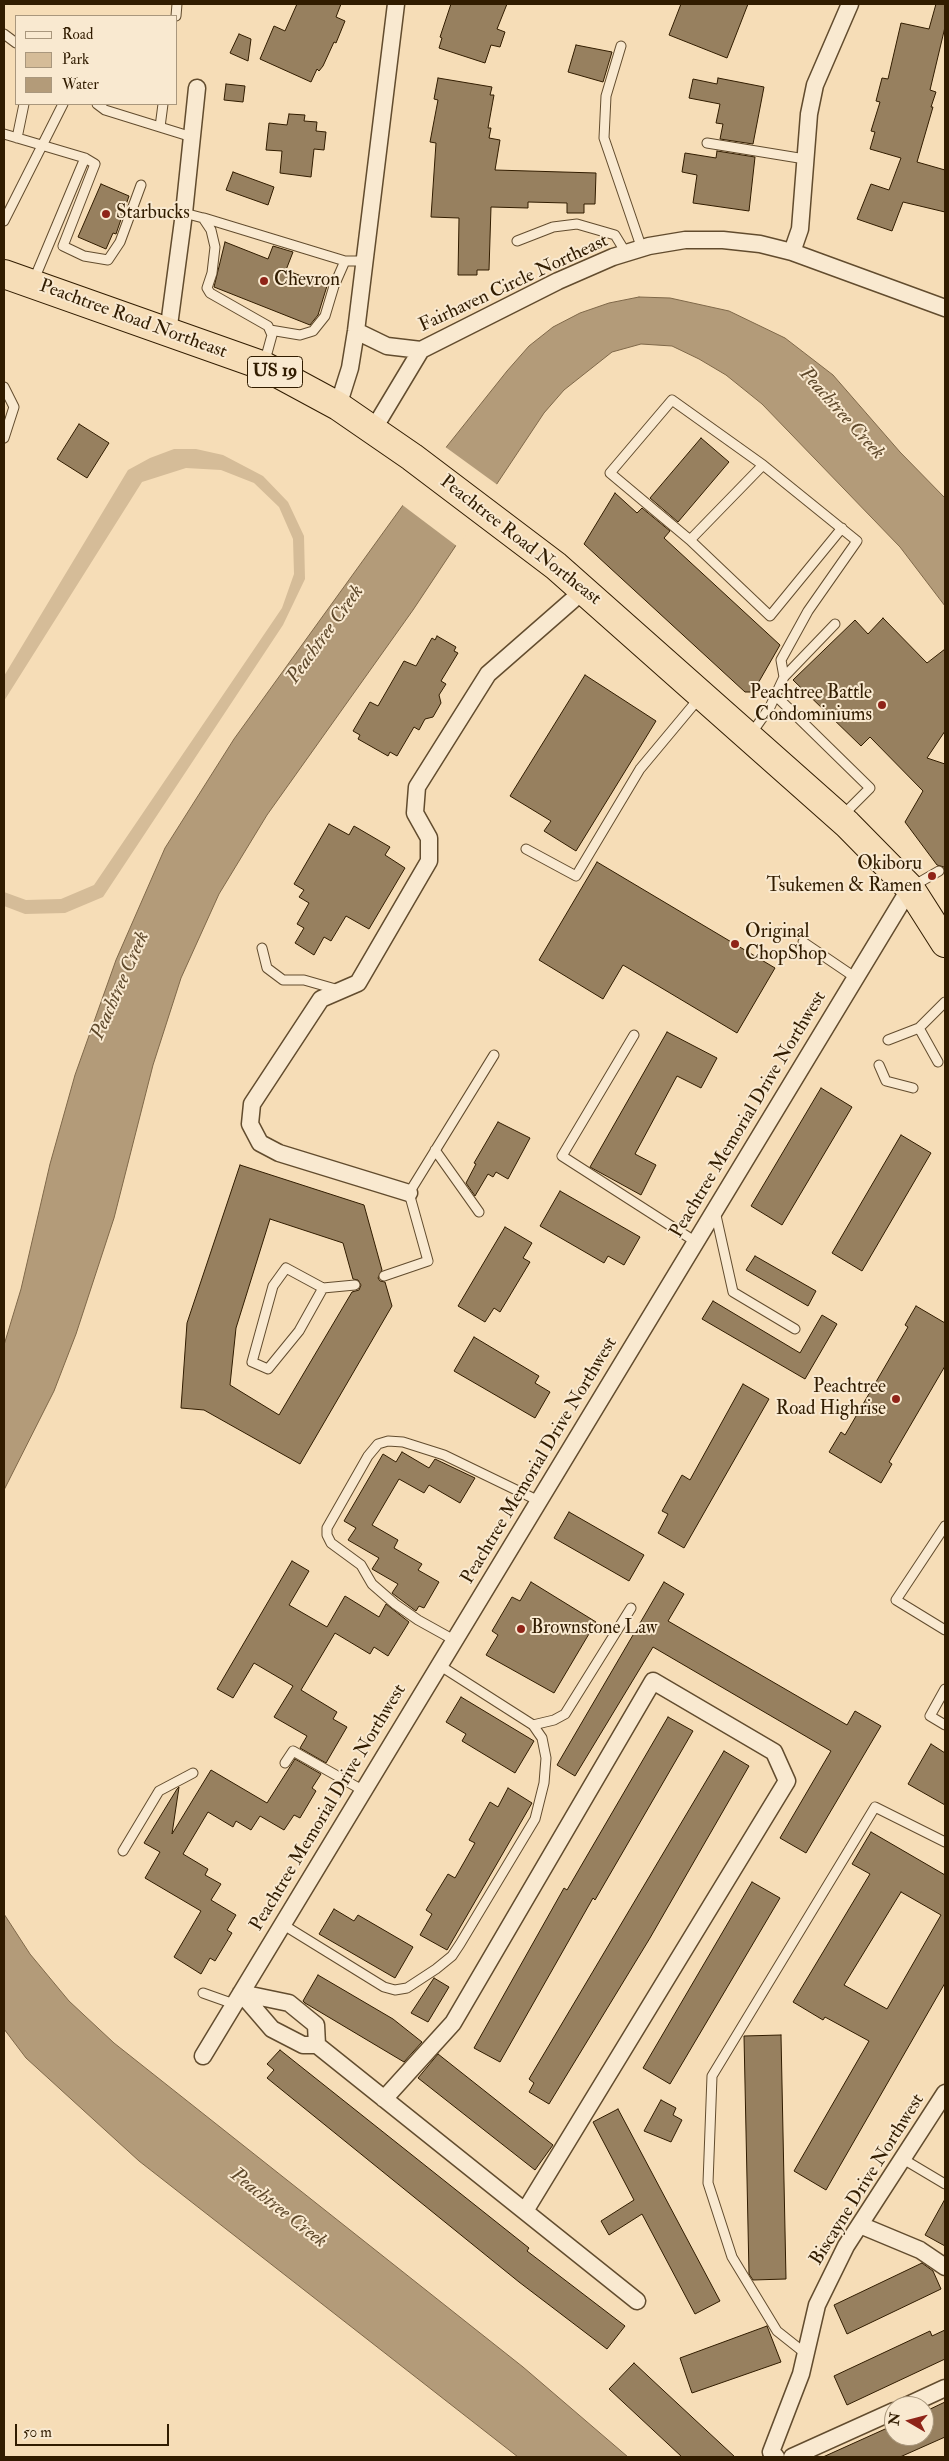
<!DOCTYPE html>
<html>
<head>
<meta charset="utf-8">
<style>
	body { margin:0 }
	#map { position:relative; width:949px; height:2461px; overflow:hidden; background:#f6ddb7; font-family:"IM FELL Double Pica",serif }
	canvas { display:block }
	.frame { position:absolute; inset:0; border:5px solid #311c00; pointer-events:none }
	.legend { position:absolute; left:15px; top:15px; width:162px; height:90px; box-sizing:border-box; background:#f9e9d0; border:1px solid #a9977d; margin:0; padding:6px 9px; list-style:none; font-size:15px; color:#311c00 }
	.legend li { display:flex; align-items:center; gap:10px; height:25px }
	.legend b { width:25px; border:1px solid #a9977d }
	.north { position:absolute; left:884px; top:2396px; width:50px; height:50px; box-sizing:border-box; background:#f9e9d0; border:1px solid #a9977d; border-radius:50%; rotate:278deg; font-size:14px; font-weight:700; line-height:20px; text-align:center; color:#311c00 }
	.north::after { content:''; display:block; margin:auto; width:18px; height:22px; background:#8f2418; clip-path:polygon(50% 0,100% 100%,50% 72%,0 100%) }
	.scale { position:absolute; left:15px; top:2424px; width:154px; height:22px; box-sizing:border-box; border:2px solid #311c00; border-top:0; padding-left:6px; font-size:15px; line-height:18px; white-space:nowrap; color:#311c00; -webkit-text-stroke:4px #f9e9d0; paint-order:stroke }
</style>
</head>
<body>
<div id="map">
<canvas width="949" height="2461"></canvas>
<div class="frame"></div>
<ul class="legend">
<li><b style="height:6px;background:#f9e9d0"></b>Road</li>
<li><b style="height:14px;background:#d5bc98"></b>Park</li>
<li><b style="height:14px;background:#b39b79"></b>Water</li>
</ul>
<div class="north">N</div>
<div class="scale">50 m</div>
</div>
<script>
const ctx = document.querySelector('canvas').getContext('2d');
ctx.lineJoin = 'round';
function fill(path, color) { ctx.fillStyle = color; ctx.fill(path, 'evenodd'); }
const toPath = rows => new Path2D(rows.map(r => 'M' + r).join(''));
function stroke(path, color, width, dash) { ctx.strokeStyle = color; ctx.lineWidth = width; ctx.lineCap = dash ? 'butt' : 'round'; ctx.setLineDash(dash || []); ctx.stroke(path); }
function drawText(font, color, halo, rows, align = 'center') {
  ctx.font = font + ' "IM FELL Double Pica",serif'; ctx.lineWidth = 4; ctx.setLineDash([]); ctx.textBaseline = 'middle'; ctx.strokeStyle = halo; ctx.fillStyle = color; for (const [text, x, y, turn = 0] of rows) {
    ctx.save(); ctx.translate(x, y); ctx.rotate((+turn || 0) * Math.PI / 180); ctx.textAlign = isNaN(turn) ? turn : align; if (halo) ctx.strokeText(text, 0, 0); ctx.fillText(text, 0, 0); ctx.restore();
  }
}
fill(toPath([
	[174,449,196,449,223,455,263,476,288,502,304,536,305,579,283,625,103,897,65,913,25,914,4,906,4,892,26,900,61,899,94,885,282,608,294,574,293,539,279,507,254,483,221,470,186,468,142,482,4,701,4,676,128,470,150,458]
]), '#d5bc98');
const water = toPath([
	[639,297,670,298,729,311,785,338,833,375,900,452,945,498,945,606,900,547,762,404,726,375,699,359,672,346,641,344,612,352,564,390,544,413,413,610,267,815,219,894,181,978,153,1065,114,1218,76,1334,54,1391,4,1490,4,1345,21,1289,50,1164,75,1075,116,960,165,848,234,739,432,465,507,371,529,346,553,327,580,313,609,303,639,297],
	[4,1914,30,1954,69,2001,114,2043,523,2367,628,2457,518,2457,139,2161,26,2058,4,2029,4,1914]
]);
fill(water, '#b39b79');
stroke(water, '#7f6849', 1);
fill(toPath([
	[444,446,499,486,458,547,401,504]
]), '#f6ddb7');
const building = toPath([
	[297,4,341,4,336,17,345,21,336,43,334,42,323,66,319,71,317,69,311,82,260,59,274,26,285,31,297,4],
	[451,4,507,4,497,29,505,32,500,47,491,45,485,63,439,48,442,38,440,37,451,4],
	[681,4,748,4,727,58,669,35,681,4],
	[936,4,945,4,945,27,930,90,936,92,931,107,933,107,917,162,945,170,945,212,903,202,892,231,857,219,871,184,889,190,901,158,870,149,875,132,871,131,880,102,876,101,882,78,888,79,901,23,929,29,936,4],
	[239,34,251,39,248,61,230,53,239,34],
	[576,45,612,52,603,82,568,72,576,45],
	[438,78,492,87,490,95,494,95,488,128,491,128,489,138,500,140,495,170,596,173,595,204,584,204,584,213,567,213,567,203,528,202,528,208,491,207,489,270,477,270,477,275,458,275,459,218,431,217,436,143,430,142,438,100,434,99,438,78],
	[718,78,764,87,753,144,720,139,723,124,716,123,720,104,689,98,693,79,717,84,718,78],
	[226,84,245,86,243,102,224,100,226,84],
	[289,114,305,115,304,121,317,122,316,131,326,132,324,150,314,149,311,177,280,173,282,151,266,150,269,123,287,125,289,114],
	[717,151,755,157,749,211,693,203,697,175,682,172,685,153,716,158,717,151],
	[233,172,274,187,268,205,226,190,233,172],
	[101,184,129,196,116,234,113,233,106,249,78,237,101,184],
	[225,242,268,259,273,246,293,252,286,270,327,286,318,315,310,325,214,287,225,242],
	[79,424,109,443,87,478,57,459,79,424],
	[701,438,729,462,678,522,650,498,701,438],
	[615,493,637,513,642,508,670,531,664,538,780,645,753,692,745,692,584,544,615,493],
	[883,618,927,663,945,649,945,731,927,758,945,764,945,876,944,867,937,865,905,822,923,791,870,737,861,746,793,680,855,620,868,634,883,618],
	[437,636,456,647,454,651,458,653,441,681,446,684,439,695,441,703,433,717,425,719,419,730,414,727,397,756,390,752,388,756,358,739,360,735,353,731,370,702,378,706,404,661,416,666,432,638,435,640,437,636],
	[585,675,656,721,576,851,544,831,551,821,510,796,585,675],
	[329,824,349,835,354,826,390,847,385,855,405,868,369,929,346,916,331,941,324,937,314,955,295,943,304,928,297,924,309,903,299,897,304,890,294,884,329,824],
	[597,862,775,968,737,1033,623,965,603,999,539,960,597,862],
	[667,1032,717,1058,701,1088,677,1076,635,1154,656,1165,641,1195,590,1167,667,1032],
	[821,1088,852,1107,782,1225,751,1206,821,1088],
	[498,1122,530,1138,508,1179,496,1172,493,1177,488,1174,475,1196,466,1183,476,1164,474,1163,498,1122],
	[901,1135,931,1153,862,1271,832,1253,901,1135],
	[240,1165,364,1205,382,1270,378,1278,380,1281,385,1282,392,1306,300,1464,204,1410,181,1408,187,1323,240,1165],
	[270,1219,343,1243,353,1279,358,1280,361,1285,359,1290,352,1292,279,1415,230,1385,236,1328,270,1219],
	[560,1191,640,1237,624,1265,608,1256,604,1263,540,1226,560,1191],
	[505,1227,532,1243,523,1258,530,1262,500,1312,494,1308,485,1322,458,1306,505,1227],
	[755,1256,816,1291,808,1306,746,1270,755,1256],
	[713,1301,800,1353,822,1315,837,1324,805,1379,702,1319,713,1301],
	[916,1306,945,1323,945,1366,889,1462,892,1464,881,1483,829,1452,841,1432,845,1435,908,1327,905,1325,916,1306],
	[474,1337,539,1376,535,1383,550,1392,535,1418,454,1371,474,1337],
	[743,1384,769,1399,684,1548,658,1533,668,1514,662,1511,682,1475,690,1480,743,1384],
	[402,1452,429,1468,435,1459,475,1478,460,1503,429,1485,424,1493,399,1479,372,1525,398,1540,394,1548,422,1564,418,1570,439,1582,424,1608,419,1606,416,1611,392,1593,398,1584,372,1569,379,1558,348,1540,356,1528,344,1521,383,1454,396,1462,402,1452],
	[569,1512,644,1555,629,1581,554,1538,569,1512],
	[292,1561,309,1571,289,1605,327,1627,345,1596,379,1617,386,1604,409,1622,388,1656,374,1647,370,1654,335,1633,301,1690,337,1712,333,1719,347,1727,326,1763,300,1748,307,1736,274,1717,293,1686,254,1663,233,1698,217,1689,292,1561],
	[531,1582,596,1622,554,1693,486,1655,498,1635,492,1631,512,1597,520,1601,531,1582],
	[664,1582,684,1594,668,1621,847,1725,855,1711,881,1726,806,1853,780,1838,831,1751,653,1647,575,1776,557,1765,664,1582],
	[461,1697,534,1741,515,1773,462,1741,466,1734,446,1722,461,1697],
	[668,1717,693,1731,595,1900,593,1898,500,2062,474,2048,564,1888,567,1890,668,1717],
	[931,1744,945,1753,945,1805,908,1784,931,1744],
	[724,1751,749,1766,650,1938,549,2104,529,2092,534,2083,529,2079,724,1751],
	[295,1759,321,1774,312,1788,316,1791,300,1818,294,1815,284,1830,260,1816,251,1830,236,1821,233,1827,208,1812,183,1854,208,1869,205,1875,221,1884,211,1900,236,1915,227,1930,232,1933,215,1961,210,1958,201,1974,174,1957,201,1911,145,1878,160,1852,144,1843,177,1789,179,1787,172,1834,211,1770,267,1803,295,1759],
	[508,1788,532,1803,447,1950,420,1935,432,1914,426,1910,448,1874,455,1878,475,1843,469,1840,490,1802,498,1807,508,1788],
	[871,1832,945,1875,945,1983,826,2190,794,2171,869,2041,825,2017,823,2020,793,2002,870,1874,852,1864,871,1832],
	[901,1892,941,1915,887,2009,844,1985,901,1892],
	[752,1882,780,1898,670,2084,643,2068,752,1882],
	[334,1909,354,1921,358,1915,413,1947,395,1978,319,1934,334,1909],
	[318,1975,393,2019,422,2042,404,2062,305,2003,303,2001,318,1975],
	[434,1978,449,1987,428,2022,411,2013,434,1978],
	[781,2035,786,2279,753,2280,749,2274,744,2036,781,2035],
	[280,2050,529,2248,527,2251,625,2326,607,2349,519,2282,267,2078,274,2070,267,2064,280,2050],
	[438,2054,553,2145,535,2170,418,2078,438,2054],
	[661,2100,676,2108,673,2115,682,2120,671,2142,644,2131,661,2100],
	[618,2109,720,2301,695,2314,642,2214,609,2235,601,2221,634,2200,593,2122,618,2109],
	[945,2199,945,2246,925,2235,945,2199],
	[922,2263,933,2271,941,2289,847,2334,834,2305,922,2263],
	[767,2326,781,2362,692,2393,680,2358,767,2326],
	[945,2330,945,2359,847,2405,834,2376,930,2331,932,2336,945,2330],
	[634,2363,664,2391,735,2457,682,2457,609,2389,634,2363],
	[945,2402,945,2437,900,2457,823,2457,894,2425,894,2436,924,2436,924,2412,945,2402]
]);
fill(building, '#97805f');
stroke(building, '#311c00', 1);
const service = toPath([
	[176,16,177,4],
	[4,34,16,43],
	[621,46,606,96,604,138,642,249],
	[97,104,105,110,192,137],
	[160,127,163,104],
	[4,134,85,158,95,164,63,246,84,256,108,260,120,242,141,185],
	[17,138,24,104],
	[707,143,805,159],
	[184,213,203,218,211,230,215,247,212,273,207,288,210,293,268,326,272,335,264,364],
	[204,218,345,261],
	[4,221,63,104],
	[517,241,553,227,577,224,615,235,626,253],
	[33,282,85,158],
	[270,330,300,335,313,331,325,316,334,286,345,261,364,261],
	[4,387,14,407,4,438],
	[763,465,672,400,610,473,690,540,770,616,842,528],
	[690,540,763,465,857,541,808,611,781,660,784,677],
	[775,695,870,788,842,816],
	[751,734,770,707,784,677,835,624],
	[526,849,576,876,640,769,700,697],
	[913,886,939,871],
	[803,942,856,978],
	[262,948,267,968,283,980,304,980,339,990],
	[919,1028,938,1062],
	[634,1035,562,1156,696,1242],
	[888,1040,919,1028,945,1002],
	[879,1065,886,1081,913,1088],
	[435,1150,479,1212],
	[715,1211,733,1292,795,1329],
	[384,1276,428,1261,409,1193,494,1055],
	[323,1288,299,1331,268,1369,252,1362,273,1286,286,1268,323,1288,355,1285],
	[945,1526,896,1600,945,1630],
	[454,1640,418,1620,395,1604,372,1584,361,1565,331,1543,327,1535,327,1528,368,1456,378,1444,388,1441,403,1442,444,1455,539,1501],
	[945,1689,930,1716,945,1725],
	[533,1725,554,1720,565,1714,631,1608],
	[285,1763,293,1751,364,1791],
	[123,1851,159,1791,193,1773],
	[282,1924,384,1987,395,1990,407,1988,436,1969,452,1956,460,1944,535,1819,544,1783,546,1758,542,1738,533,1725,439,1665],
	[203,1993,234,2004],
	[903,2159,945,2184],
	[806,2354,777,2331,732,2257,708,2183,712,2076,875,1807,945,1842]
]);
const minor = toPath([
	[792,252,800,229,809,114,815,85,850,4],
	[356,331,387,346,421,350],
	[168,333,184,213,197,88],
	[338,406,350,368,356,331,396,4],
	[373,430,421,350,558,281,613,257,649,246,685,240,723,240,760,244,792,252,945,308],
	[409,1193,279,1153,260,1143,250,1124,252,1104,321,999,358,983,429,861,429,838,415,813,417,787,488,674,584,590],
	[241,1993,272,2029,303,2045,317,2045,637,2301],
	[241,1993,289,2003,316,2025,317,2045],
	[203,2056,910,888],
	[384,2099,453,2023,653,1681,774,1752,787,1781,525,2211],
	[860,2225,920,2250,945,2267],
	[906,2406,945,2388],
	[776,2457,771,2452,801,2374,817,2305,846,2246,945,2093],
	[792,2457,894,2411]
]);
const trunk = toPath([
	[4,274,264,366,338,406,412,457,556,566,847,824,910,888,945,943]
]);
stroke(service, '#624c2e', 11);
stroke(minor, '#624c2e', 19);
stroke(trunk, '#311c00', 30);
stroke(service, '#f9e9d0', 9);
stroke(minor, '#f9e9d0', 16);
stroke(trunk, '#f6ddb7', 28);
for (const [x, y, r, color] of [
	[106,214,5,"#8f2418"],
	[264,281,5,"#8f2418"],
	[882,705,5,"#8f2418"],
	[932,876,5,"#8f2418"],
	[735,944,5,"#8f2418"],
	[896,1399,5,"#8f2418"],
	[521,1629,5,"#8f2418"]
]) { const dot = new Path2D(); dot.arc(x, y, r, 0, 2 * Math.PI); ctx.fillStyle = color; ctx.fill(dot); stroke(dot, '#f9e9d0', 2); }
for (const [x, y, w] of [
	[275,372,55]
]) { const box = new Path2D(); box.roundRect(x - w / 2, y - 15.5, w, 31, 4); ctx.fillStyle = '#f9e9d0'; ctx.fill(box); stroke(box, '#311c00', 1); }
drawText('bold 18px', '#311c00', null, [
	["US 19",275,372]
]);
drawText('19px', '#311c00', '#f9e9d0', [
	["Starbucks",116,214],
	["Chevron",274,281],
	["Peachtree Battle",872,694,"right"],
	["Condominiums",872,716,"right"],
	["Okiboru",922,865,"right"],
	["Tsukemen & Ramen",922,887,"right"],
	["Original",745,933],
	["ChopShop",745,955],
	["Peachtree",886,1388,"right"],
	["Road Highrise",886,1410,"right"],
	["Brownstone Law",531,1629]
], 'left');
drawText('19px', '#311c00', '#f9e9d0', [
	["Fairhaven Circle Northeast",514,284,-25],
	["Peachtree Road Northeast",133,320,20],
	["Peachtree Road Northeast",520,541,38],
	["Peachtree Memorial Drive Northwest",749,1115,-59],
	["Peachtree Memorial Drive Northwest",540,1461,-59],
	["Peachtree Memorial Drive Northwest",329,1808,-59],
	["Biscayne Drive Northwest",868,2180,-58]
]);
drawText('italic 20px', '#5e482a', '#f9e9d0', [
	["Peachtree Creek",841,414,48],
	["Peachtree Creek",326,635,-54],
	["Peachtree Creek",121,986,-66],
	["Peachtree Creek",278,2209,38]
]);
</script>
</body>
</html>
